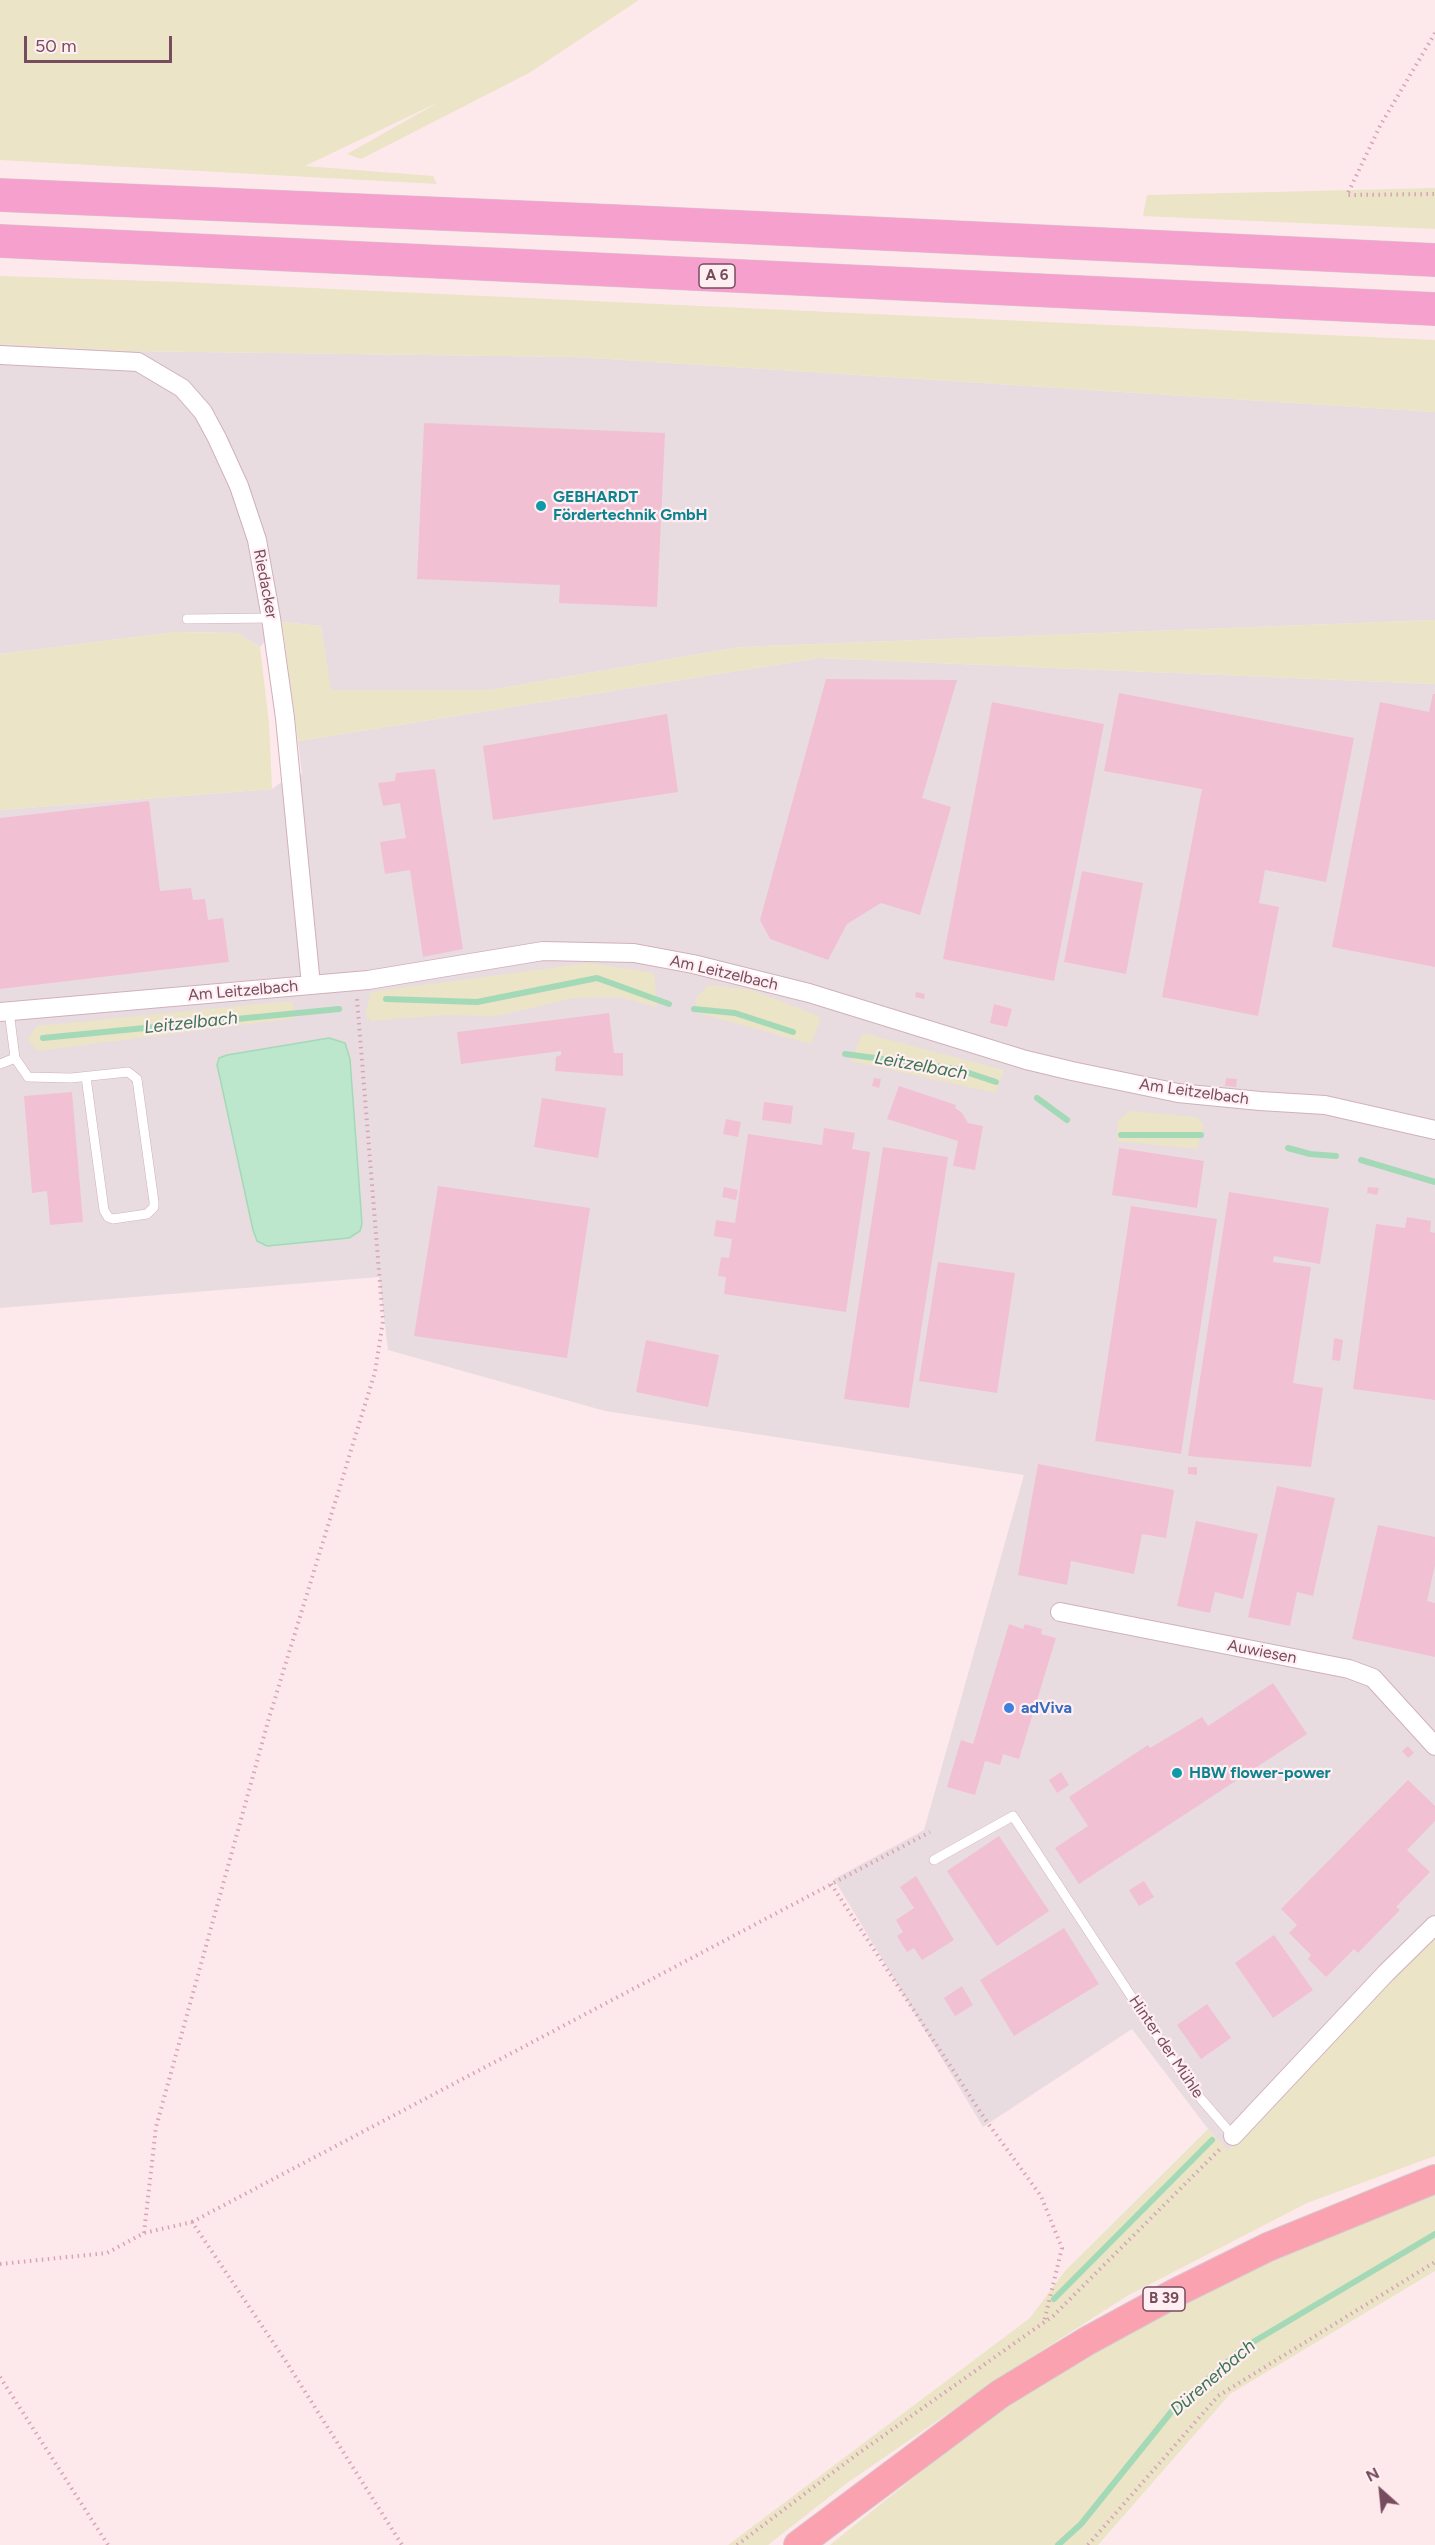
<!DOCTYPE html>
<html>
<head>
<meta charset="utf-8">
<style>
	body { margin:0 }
	#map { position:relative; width:1435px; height:2545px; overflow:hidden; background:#fde9ec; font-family:Figtree,sans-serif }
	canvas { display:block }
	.north { position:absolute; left:1351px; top:2461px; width:60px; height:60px; -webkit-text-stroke:4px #ffeff2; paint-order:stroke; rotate:333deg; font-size:16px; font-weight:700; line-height:24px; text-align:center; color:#774c5e }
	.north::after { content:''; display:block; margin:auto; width:21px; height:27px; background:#774c5e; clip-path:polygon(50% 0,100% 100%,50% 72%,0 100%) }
	.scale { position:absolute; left:24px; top:36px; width:148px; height:27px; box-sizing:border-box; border:3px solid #774c5e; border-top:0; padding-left:8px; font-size:18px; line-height:21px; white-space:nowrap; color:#774c5e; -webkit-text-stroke:4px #ffeff2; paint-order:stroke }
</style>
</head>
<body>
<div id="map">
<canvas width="1435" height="2545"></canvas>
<div class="north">N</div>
<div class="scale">50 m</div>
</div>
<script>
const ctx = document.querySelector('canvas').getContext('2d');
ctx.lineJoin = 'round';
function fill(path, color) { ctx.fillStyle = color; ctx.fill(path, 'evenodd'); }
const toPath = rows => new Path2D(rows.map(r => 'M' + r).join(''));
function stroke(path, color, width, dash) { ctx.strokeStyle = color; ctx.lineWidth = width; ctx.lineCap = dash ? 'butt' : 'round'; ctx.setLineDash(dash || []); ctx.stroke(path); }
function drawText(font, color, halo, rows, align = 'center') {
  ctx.font = font + ' Figtree,sans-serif'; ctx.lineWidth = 4.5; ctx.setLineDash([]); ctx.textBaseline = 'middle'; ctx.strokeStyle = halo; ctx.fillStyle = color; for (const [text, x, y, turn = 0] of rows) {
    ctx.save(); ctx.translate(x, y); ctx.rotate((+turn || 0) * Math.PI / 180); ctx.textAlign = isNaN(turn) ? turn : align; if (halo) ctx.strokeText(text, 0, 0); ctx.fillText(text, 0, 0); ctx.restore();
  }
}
fill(toPath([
	[0,344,125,351,577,357,1435,412,1435,620,740,647,490,690,330,690,321,626,282,622,260,647,237,633,174,632,0,654],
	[819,658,1435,684,1435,1933,1228,2151,1208,2129,1132,2029,983,2127,834,1879,924,1830,1024,1475,605,1411,388,1350,379,1277,0,1308,0,810,272,789,290,776,302,774,298,741]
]), '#e9dce0');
fill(toPath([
	[0,0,639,0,529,73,361,159,347,154,439,102,305,166,433,176,437,184,0,160],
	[1435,188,1435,229,1143,216,1147,195],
	[0,276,182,282,1435,340,1435,412,577,357,125,351,0,344],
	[1435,620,1435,684,819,658,298,741,282,622,321,626,331,690,490,690,740,647],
	[174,632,237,633,260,647,269,723,272,789,0,810,0,654],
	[589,963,654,973,657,1007,620,997,574,998,496,1016,444,1015,371,1021,365,1014,371,992],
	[708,985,752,990,821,1017,811,1044,695,1012,696,998],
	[292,1001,295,1018,37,1051,28,1039,37,1026],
	[863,1033,1004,1070,995,1093,851,1061],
	[1129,1111,1196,1117,1204,1124,1197,1149,1117,1141,1118,1121],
	[1435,1933,1435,2156,1307,2203,1127,2296,1004,2375,847,2483,768,2545,728,2545,1030,2318,1065,2271,1208,2129,1228,2150],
	[1435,2190,1435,2271,1230,2394,1098,2545,830,2545,980,2424,1129,2329,1276,2256]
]), '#ebe4c6');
const water = toPath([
	[329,1038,345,1043,350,1059,362,1224,360,1231,349,1238,267,1246,257,1241,253,1230,220,1078,217,1065,219,1058,227,1055,329,1038]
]);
fill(water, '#bce7cc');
stroke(water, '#a3d9b7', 1.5);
stroke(toPath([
	[386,999,477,1002,597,978,669,1004],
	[694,1009,735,1013,793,1032],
	[43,1038,339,1009],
	[845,1054,957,1069,996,1082],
	[1037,1098,1067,1120],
	[1121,1135,1201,1135],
	[1288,1148,1310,1154,1336,1156],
	[1361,1160,1435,1182],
	[1054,2299,1212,2140],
	[1058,2545,1081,2524,1172,2411,1243,2348,1435,2234]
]), '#a3d9b7', 6);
fill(toPath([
	[424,423,665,433,657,607,559,603,560,585,417,579],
	[826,679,957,680,922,798,951,807,920,915,881,903,847,924,828,960,770,939,760,920],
	[1119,693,1354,738,1326,882,1265,870,1259,903,1279,907,1258,1016,1162,997,1202,789,1104,771],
	[1433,694,1435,694,1435,967,1332,947,1380,702,1429,712],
	[992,702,1104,724,1054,981,943,959],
	[667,714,678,792,493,820,483,746],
	[435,769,463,949,423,957,410,870,385,874,380,842,406,838,400,803,383,806,378,783,395,781,396,773],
	[149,801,160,891,191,888,193,900,205,899,208,920,223,918,229,962,0,989,0,818],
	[1082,871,1143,883,1126,974,1064,962],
	[916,992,925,994,924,999,915,997],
	[994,1004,1012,1009,1007,1027,990,1023],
	[609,1013,614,1053,623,1053,623,1076,555,1071,556,1057,561,1055,561,1051,461,1064,457,1032],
	[874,1078,881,1079,879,1088,872,1086],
	[1226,1078,1237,1079,1236,1087,1225,1086],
	[899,1086,956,1105,955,1108,962,1113,968,1123,983,1126,975,1170,953,1166,958,1141,887,1119],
	[72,1092,83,1222,50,1225,47,1191,32,1193,24,1096],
	[542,1098,606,1108,598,1158,534,1147],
	[764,1102,793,1106,791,1124,762,1120],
	[726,1119,741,1122,738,1137,723,1134],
	[824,1128,855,1133,852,1149,870,1152,846,1312,724,1294,726,1277,718,1276,721,1257,729,1258,732,1239,714,1236,716,1220,735,1223,748,1134,822,1145],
	[883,1147,948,1157,909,1408,844,1399],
	[1119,1148,1204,1161,1197,1208,1112,1195],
	[438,1186,590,1208,567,1358,414,1336],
	[724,1187,738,1190,736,1200,722,1197],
	[1368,1187,1379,1188,1377,1195,1367,1193],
	[1229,1192,1329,1208,1320,1264,1274,1256,1273,1262,1311,1267,1293,1383,1323,1388,1311,1467,1188,1456],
	[1131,1206,1217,1219,1181,1454,1095,1441],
	[1407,1217,1431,1221,1430,1232,1435,1233,1435,1400,1353,1389,1376,1224,1405,1228],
	[938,1262,1015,1273,997,1393,919,1381],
	[1334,1338,1343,1340,1340,1361,1332,1360],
	[646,1340,719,1355,708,1407,636,1392],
	[1038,1464,1174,1490,1166,1538,1142,1534,1134,1574,1071,1561,1067,1585,1018,1575],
	[1188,1467,1197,1467,1197,1475,1188,1474],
	[1277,1486,1335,1498,1313,1596,1297,1592,1290,1626,1248,1617],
	[1196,1521,1258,1534,1243,1599,1215,1592,1210,1613,1177,1606],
	[1378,1525,1435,1537,1435,1565,1427,1601,1435,1603,1435,1657,1352,1639],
	[1009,1624,1023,1629,1025,1624,1042,1629,1041,1634,1056,1638,1019,1759,1003,1754,1000,1765,985,1761,975,1795,947,1787,961,1740,973,1744],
	[1273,1683,1307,1734,1079,1884,1055,1848,1088,1826,1069,1797,1148,1745,1150,1748,1202,1717,1208,1726],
	[1408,1746,1414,1753,1408,1758,1402,1751],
	[1061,1772,1069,1785,1057,1793,1049,1780],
	[1408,1780,1435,1806,1435,1821,1407,1850,1430,1872,1396,1907,1400,1910,1358,1953,1354,1949,1326,1977,1308,1959,1311,1955,1289,1933,1297,1925,1281,1909],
	[999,1836,1049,1911,997,1946,947,1871],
	[916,1876,954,1940,922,1960,914,1948,907,1952,897,1936,903,1932,896,1920,914,1908,900,1887],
	[1144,1881,1154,1897,1139,1906,1129,1890],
	[1064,1928,1099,1984,1014,2036,980,1980],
	[1274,1935,1313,1990,1273,2018,1235,1963],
	[962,1986,973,2005,955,2016,944,1998],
	[1207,2004,1231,2038,1201,2059,1177,2025]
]), '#f2c0d3');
const service = toPath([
	[187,619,271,618],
	[9,1011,15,1058,28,1077,71,1078,128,1072,137,1079,154,1202,154,1207,147,1214,113,1219,108,1217,104,1210,86,1077],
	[0,1064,15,1058],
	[934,1860,1013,1816,1190,2086,1233,2136]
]);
const minor = toPath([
	[0,355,138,362,182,388,203,412,217,438,239,486,257,540,271,618,285,718,311,985],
	[0,1012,368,980,543,951,634,953,693,964,809,993,1026,1060,1072,1071,1178,1093,1260,1101,1325,1105,1435,1130],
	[1060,1612,1349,1669,1373,1678,1435,1746],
	[1233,2136,1386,1973,1435,1925]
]);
const primary = toPath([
	[798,2545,1000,2394,1087,2341,1175,2293,1268,2247,1435,2179]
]);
const motorway = toPath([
	[0,195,634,222,1435,260],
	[0,241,1435,309]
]);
stroke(service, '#d1b0bb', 10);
stroke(minor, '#d1b0bb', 20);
stroke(primary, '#d6c9cf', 30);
stroke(motorway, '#d6c9cf', 34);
stroke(toPath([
	[1435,33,1380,126,1347,195,1435,194],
	[831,1884,987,2122,1041,2196,1062,2248,1044,2322],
	[192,2222,930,1832],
	[144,2233,156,2127,269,1718,375,1372,383,1321,357,999],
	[0,2264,107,2253,144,2233,192,2222,285,2360,402,2545],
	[0,2377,108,2545],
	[737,2545,856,2455,1053,2316,1222,2147],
	[1088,2545,1218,2396,1435,2262]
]), '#d8a3b8', 4, [1.5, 4.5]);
stroke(service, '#fff', 9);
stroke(minor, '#fff', 18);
stroke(primary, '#faa2b0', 28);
stroke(motorway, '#f6a0cd', 33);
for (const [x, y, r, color] of [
	[541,506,6,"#0f9aa8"],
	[1009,1708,6,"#3f7fe0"],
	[1177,1773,6,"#0f9aa8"]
]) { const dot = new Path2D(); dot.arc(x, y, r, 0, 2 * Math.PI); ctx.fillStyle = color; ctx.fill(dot); stroke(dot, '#ffeff2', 2); }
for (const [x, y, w] of [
	[717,276,36],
	[1164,2299,42]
]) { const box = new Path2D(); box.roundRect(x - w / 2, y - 12, w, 24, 4.5); ctx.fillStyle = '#ffeff2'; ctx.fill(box); stroke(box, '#774c5e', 1.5); }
drawText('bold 15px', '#774c5e', null, [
	["A 6",717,276],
	["B 39",1164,2299]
]);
drawText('bold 16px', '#0d838f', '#ffeff2', [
	["GEBHARDT",553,497],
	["Fördertechnik GmbH",553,515],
	["HBW flower-power",1189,1773]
], 'left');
drawText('16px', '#774c5e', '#ffeff2', [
	["Riedacker",265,584,79],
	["Am Leitzelbach",724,973,13],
	["Am Leitzelbach",243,991,-5],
	["Am Leitzelbach",1194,1092,8],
	["Auwiesen",1262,1652,11],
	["Hinter der Mühle",1166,2047,56]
]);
drawText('bold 16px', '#366cbe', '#ffeff2', [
	["adViva",1021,1708]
], 'left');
drawText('italic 18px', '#3c7552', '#ffeff2', [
	["Leitzelbach",191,1023,-6],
	["Leitzelbach",921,1066,10],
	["Dürenerbach",1213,2378,-41]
]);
</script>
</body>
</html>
